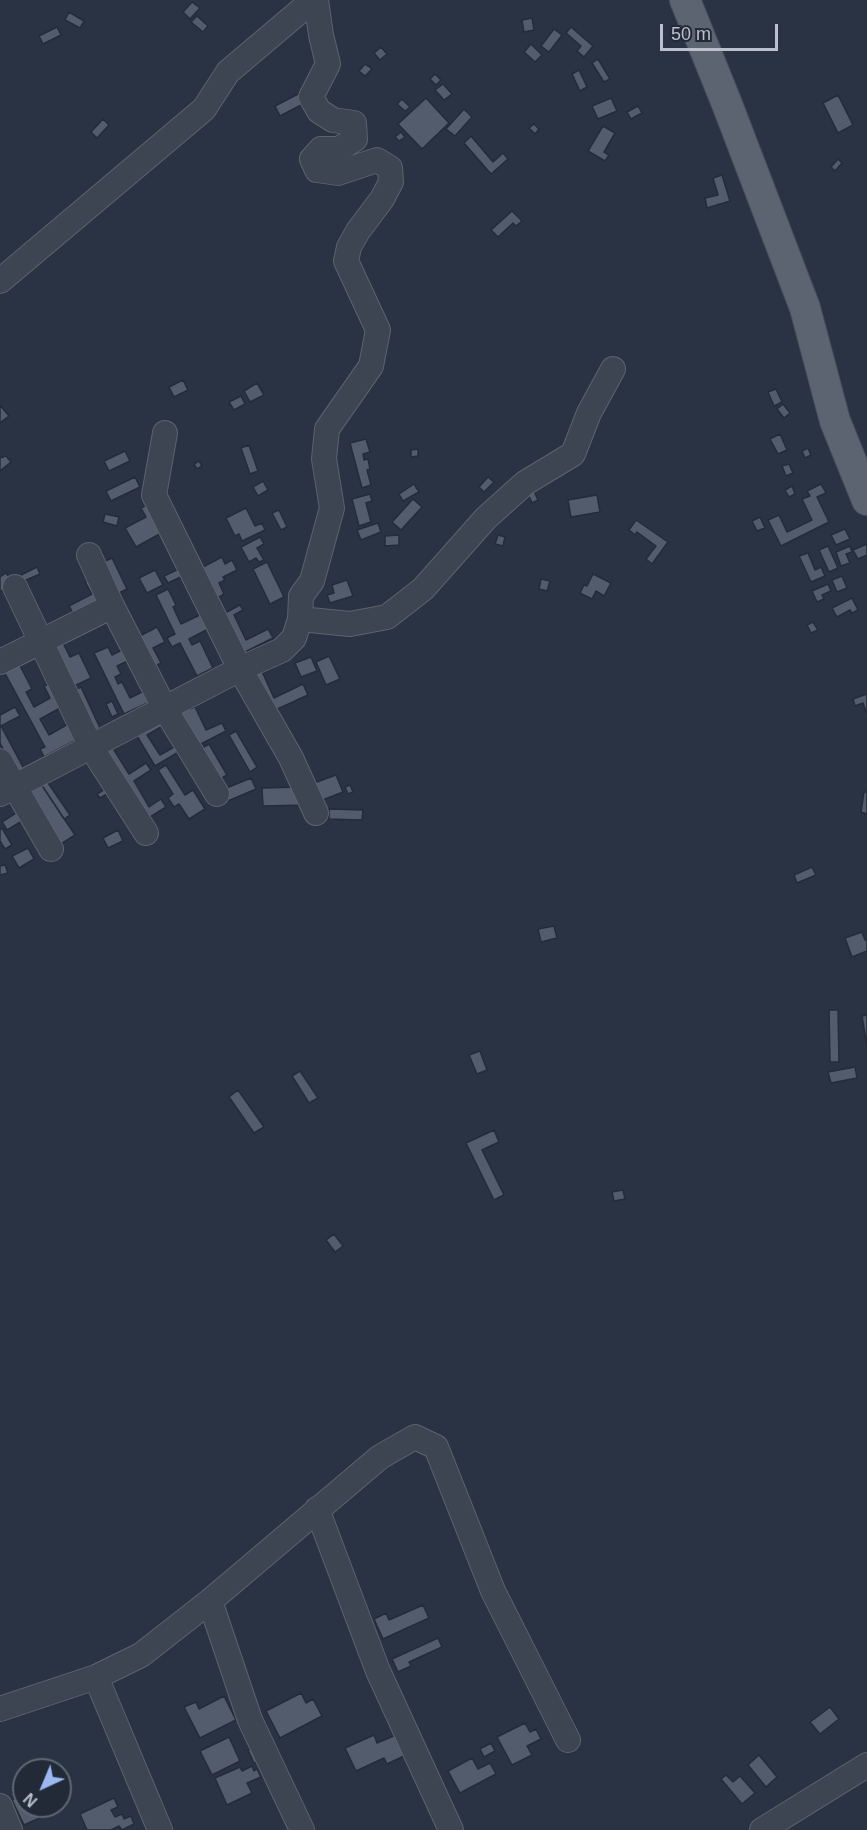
<!DOCTYPE html>
<html>
<head>
<meta charset="utf-8">
<style>
	body { margin:0 }
	#map { position:relative; width:867px; height:1830px; overflow:hidden; background:#2a3343; font-family:Helvetica,sans-serif }
	canvas { display:block }
	.north { position:absolute; left:12px; top:1758px; width:60px; height:60px; box-sizing:border-box; background:#222a38; border:2px solid #5f6673; border-radius:50%; rotate:224deg; font-size:16px; font-weight:700; line-height:24px; text-align:center; color:#bbc1cc }
	.north::after { content:''; display:block; margin:auto; width:21px; height:27px; background:#9ab8f2; clip-path:polygon(50% 0,100% 100%,50% 72%,0 100%) }
	.scale { position:absolute; left:660px; top:24px; width:118px; height:27px; box-sizing:border-box; border:3px solid #bbc1cc; border-top:0; padding-left:8px; font-size:18px; line-height:21px; white-space:nowrap; color:#bbc1cc; -webkit-text-stroke:4px #222a38; paint-order:stroke }
</style>
</head>
<body>
<div id="map">
<canvas width="867" height="1830"></canvas>
<div class="north">N</div>
<div class="scale">50 m</div>
</div>
<script>
const ctx = document.querySelector('canvas').getContext('2d');
ctx.lineJoin = 'round';
function fill(path, color) { ctx.fillStyle = color; ctx.fill(path, 'evenodd'); }
const toPath = rows => new Path2D(rows.map(r => 'M' + r).join(''));
function stroke(path, color, width, dash) { ctx.strokeStyle = color; ctx.lineWidth = width; ctx.lineCap = dash ? 'butt' : 'round'; ctx.setLineDash(dash || []); ctx.stroke(path); }
const building = toPath([
	[192,2,200,8,190,19,183,12,192,2],
	[69,12,84,21,80,28,65,20,69,12],
	[197,16,208,26,203,32,191,22,197,16],
	[532,18,534,30,524,32,522,20,532,18],
	[57,27,61,35,43,44,39,36,57,27],
	[571,27,593,46,584,57,577,51,581,46,566,33,571,27],
	[554,29,562,35,549,52,541,46,554,29],
	[531,44,542,55,535,62,524,52,531,44],
	[381,47,387,54,380,60,374,53,381,47],
	[598,59,610,79,604,82,592,63,598,59],
	[365,64,372,69,365,76,359,71,365,64],
	[579,70,587,87,580,91,572,74,579,70],
	[435,74,441,80,436,85,430,79,435,74],
	[443,84,452,94,444,100,435,90,443,84],
	[298,94,303,104,280,116,275,106,298,94],
	[838,95,853,125,838,133,823,103,838,95],
	[426,98,449,123,422,149,398,124,426,98],
	[611,98,617,111,598,119,592,106,611,98],
	[402,99,410,107,405,111,397,104,402,99],
	[638,106,642,113,631,119,627,112,638,106],
	[464,109,472,117,455,136,446,129,464,109],
	[103,119,109,125,97,138,91,132,103,119],
	[534,124,539,129,535,134,529,128,534,124],
	[603,126,615,133,604,152,609,155,605,161,588,151,603,126],
	[401,132,405,137,399,141,395,137,401,132],
	[471,136,493,162,503,153,508,159,491,174,464,143,471,136],
	[838,159,842,163,835,171,831,167,838,159],
	[722,175,730,201,707,208,705,198,718,195,713,178,722,175],
	[512,211,522,221,516,226,513,223,498,237,491,230,512,211],
	[183,380,188,390,174,397,169,387,183,380],
	[257,383,264,395,250,402,244,391,257,383],
	[776,389,782,402,774,406,768,392,776,389],
	[241,396,245,404,234,410,229,402,241,396],
	[783,404,790,413,784,418,777,409,783,404],
	[0,405,9,416,0,423,0,405],
	[780,434,787,450,778,454,770,439,780,434],
	[366,439,370,452,363,454,364,460,368,459,370,469,367,470,371,485,362,488,350,443,366,439],
	[249,445,258,471,250,474,241,448,249,445],
	[808,448,811,455,805,458,802,451,808,448],
	[418,449,418,456,411,457,411,450,418,449],
	[125,451,130,461,109,471,104,461,125,451],
	[6,456,11,462,0,471,0,458,6,456],
	[199,461,202,466,197,469,194,464,199,461],
	[789,464,793,473,786,476,782,466,789,464],
	[135,477,140,487,111,501,106,491,135,477],
	[488,477,494,482,484,492,479,487,488,477],
	[263,481,268,490,258,496,253,487,263,481],
	[414,484,419,492,403,501,399,494,414,484],
	[821,484,826,493,817,497,829,522,781,546,768,520,779,515,787,532,812,520,802,499,810,496,807,491,821,484],
	[792,486,795,494,789,497,785,490,792,486],
	[534,491,538,500,532,503,528,494,534,491],
	[370,494,372,501,366,503,371,522,359,526,352,499,370,494],
	[597,495,600,512,571,517,568,500,597,495],
	[413,499,422,507,401,530,392,522,413,499],
	[150,503,165,531,136,547,125,528,146,517,141,508,150,503],
	[246,508,255,526,262,523,265,530,242,541,239,534,235,536,226,518,246,508],
	[279,510,287,527,281,530,272,513,279,510],
	[105,514,119,517,117,526,103,522,105,514],
	[760,517,765,528,757,531,752,521,760,517],
	[636,520,668,542,652,564,646,559,656,546,637,532,635,535,629,530,636,520],
	[378,523,381,532,361,540,357,530,378,523],
	[845,529,850,539,836,545,831,535,845,529],
	[399,535,399,545,385,546,385,536,399,535],
	[498,535,505,537,503,546,495,544,498,535],
	[260,537,264,544,257,548,264,560,259,562,256,558,249,562,241,547,260,537],
	[867,544,867,555,858,559,853,550,867,544],
	[828,546,838,568,829,572,819,550,828,546],
	[850,546,852,552,846,554,850,563,841,566,836,552,850,546],
	[808,553,815,570,821,567,825,576,811,582,799,556,808,553],
	[222,557,225,564,232,560,237,570,223,577,225,580,219,583,224,594,216,599,201,568,222,557],
	[112,558,127,589,119,593,103,562,112,558],
	[267,562,284,597,270,604,253,569,267,562],
	[37,567,40,574,24,581,21,575,37,567],
	[181,568,185,575,168,583,164,576,181,568],
	[155,570,163,585,147,593,139,578,155,570],
	[6,573,13,583,0,592,0,577,6,573],
	[593,574,611,583,604,596,596,591,592,599,580,593,584,585,587,586,593,574],
	[842,576,847,588,837,592,832,580,842,576],
	[91,579,101,599,73,613,69,606,92,594,85,582,91,579],
	[541,579,550,581,547,591,539,589,541,579],
	[347,580,353,596,330,603,327,595,334,593,332,585,347,580],
	[828,584,831,591,822,595,824,599,817,602,812,591,828,584],
	[168,589,176,605,173,607,181,624,204,613,212,627,189,639,192,645,200,641,213,668,197,676,180,643,172,647,167,638,175,634,156,595,168,589],
	[852,598,858,610,852,613,850,610,837,617,832,608,852,598],
	[240,605,243,610,234,615,246,640,268,629,273,638,243,653,223,614,240,605],
	[813,622,818,630,811,633,807,625,813,622],
	[157,627,165,642,153,648,161,663,153,667,138,637,157,627],
	[62,641,70,657,79,653,91,678,70,688,50,646,62,641],
	[108,647,112,655,128,647,134,658,117,666,121,674,115,677,118,684,122,682,130,698,150,688,156,699,124,714,94,653,108,647],
	[329,656,340,679,326,685,316,662,329,656],
	[311,657,317,671,301,677,295,663,311,657],
	[16,658,32,689,26,692,34,707,50,698,44,686,53,682,62,707,40,719,49,735,68,724,76,740,44,757,40,749,45,747,1,666,16,658],
	[260,667,274,698,303,684,308,695,271,712,252,671,260,667],
	[81,687,100,728,92,732,72,691,81,687],
	[867,694,867,714,863,703,855,706,853,699,867,694],
	[112,701,118,714,112,717,106,704,112,701],
	[186,701,190,709,195,707,206,730,222,723,226,731,197,746,177,706,186,701],
	[15,707,20,716,1,726,24,769,16,773,0,743,0,715,15,707],
	[162,714,168,723,147,735,160,755,174,747,171,742,177,738,189,757,182,761,177,753,155,766,134,731,162,714],
	[236,731,257,767,250,772,229,735,236,731],
	[118,736,123,744,114,750,129,774,146,763,151,770,134,781,149,807,161,799,166,807,147,819,102,747,118,736],
	[209,744,227,775,217,781,199,750,209,744],
	[166,765,185,795,193,790,205,809,189,819,179,804,174,807,168,798,173,794,158,770,166,765],
	[336,775,343,792,320,801,314,783,336,775],
	[44,777,70,815,64,819,39,781,44,777],
	[251,778,256,789,228,801,224,789,251,778],
	[39,781,75,835,61,844,25,790,39,781],
	[350,785,353,792,348,794,345,787,350,785],
	[110,786,119,801,113,804,107,794,100,798,97,794,110,786],
	[303,787,304,805,263,806,262,788,303,787],
	[864,792,867,792,867,814,861,812,864,792],
	[22,809,27,818,7,830,2,822,22,809],
	[329,809,363,810,362,820,329,819,329,809],
	[2,828,12,845,5,849,0,841,0,830,2,828],
	[118,830,123,841,108,848,103,838,118,830],
	[28,848,34,859,19,868,12,856,28,848],
	[5,865,8,873,0,875,0,866,5,865],
	[812,867,816,875,797,883,794,875,812,867],
	[554,926,557,938,541,942,538,929,554,926],
	[862,932,865,940,867,940,867,951,852,957,845,938,862,932],
	[829,1010,838,1010,839,1062,830,1062,829,1010],
	[867,1015,867,1046,862,1016,867,1015],
	[480,1051,487,1070,477,1074,469,1055,480,1051],
	[855,1067,857,1078,831,1083,828,1072,855,1067],
	[300,1071,318,1098,309,1103,292,1076,300,1071],
	[238,1090,264,1127,254,1133,229,1097,238,1090],
	[494,1130,499,1142,482,1150,504,1195,494,1200,466,1143,494,1130],
	[623,1190,625,1199,614,1201,612,1192,623,1190],
	[334,1234,343,1246,335,1252,326,1240,334,1234],
	[423,1605,429,1618,383,1639,374,1619,386,1613,389,1620,423,1605],
	[438,1638,442,1647,409,1662,411,1666,398,1672,392,1659,438,1638],
	[301,1693,306,1703,313,1699,322,1716,280,1738,266,1711,301,1693],
	[224,1696,236,1720,200,1738,184,1707,196,1702,199,1709,224,1696],
	[830,1707,839,1719,820,1734,810,1722,830,1707],
	[525,1723,530,1732,536,1729,541,1739,527,1746,532,1755,512,1765,497,1737,525,1723],
	[374,1735,377,1743,396,1735,406,1755,387,1764,384,1758,356,1771,345,1748,374,1735],
	[229,1737,240,1761,212,1775,200,1751,229,1737],
	[491,1743,495,1751,484,1757,480,1749,491,1743],
	[253,1747,259,1761,254,1763,248,1750,253,1747],
	[759,1755,777,1777,766,1787,748,1765,759,1755],
	[472,1758,478,1769,490,1763,496,1774,460,1793,448,1771,472,1758],
	[252,1766,254,1771,257,1769,261,1777,247,1783,252,1793,227,1805,215,1778,240,1767,242,1771,252,1766],
	[726,1775,733,1782,740,1776,755,1793,742,1804,721,1779,726,1775],
	[24,1795,24,1806,52,1806,55,1811,24,1825,12,1800,24,1795],
	[114,1798,118,1807,111,1810,115,1817,122,1814,124,1819,131,1816,134,1824,122,1830,119,1826,111,1830,87,1830,80,1814,114,1798]
]);
fill(building, '#535c6d');
stroke(building, '#242c3a', 1.5);
const minor = toPath([
	[0,281,204,109,228,72,313,0],
	[165,433,154,495,240,669,291,758,316,813],
	[89,555,112,606,165,709,217,794],
	[15,587,91,747,146,833],
	[300,619,350,624,387,617,423,589,486,518,525,483,573,454,589,413,613,369],
	[0,662,112,606],
	[0,761,51,849],
	[0,794,240,669,282,650,294,638,300,619,301,596,312,581,332,508,324,459,327,429,371,366,378,330,346,261,349,247,358,231,382,199,391,182,390,168,377,160,338,173,317,170,312,159,321,149,339,149,355,139,354,123,333,120,319,111,311,97,328,64,321,35,316,0],
	[317,1509,378,1671,451,1830],
	[210,1601,250,1720,302,1830],
	[96,1677,160,1830],
	[0,1709,96,1677,141,1655,210,1601,380,1457,415,1437,436,1447,493,1591,568,1740],
	[0,1806,10,1830],
	[762,1830,867,1765]
]);
const major = toPath([
	[685,0,727,104,805,308,835,421,867,500]
]);
stroke(minor, '#5c6370', 26);
stroke(major, '#474e5c', 32);
stroke(minor, '#3e4552', 24);
stroke(major, '#5c6472', 30);
</script>
</body>
</html>
